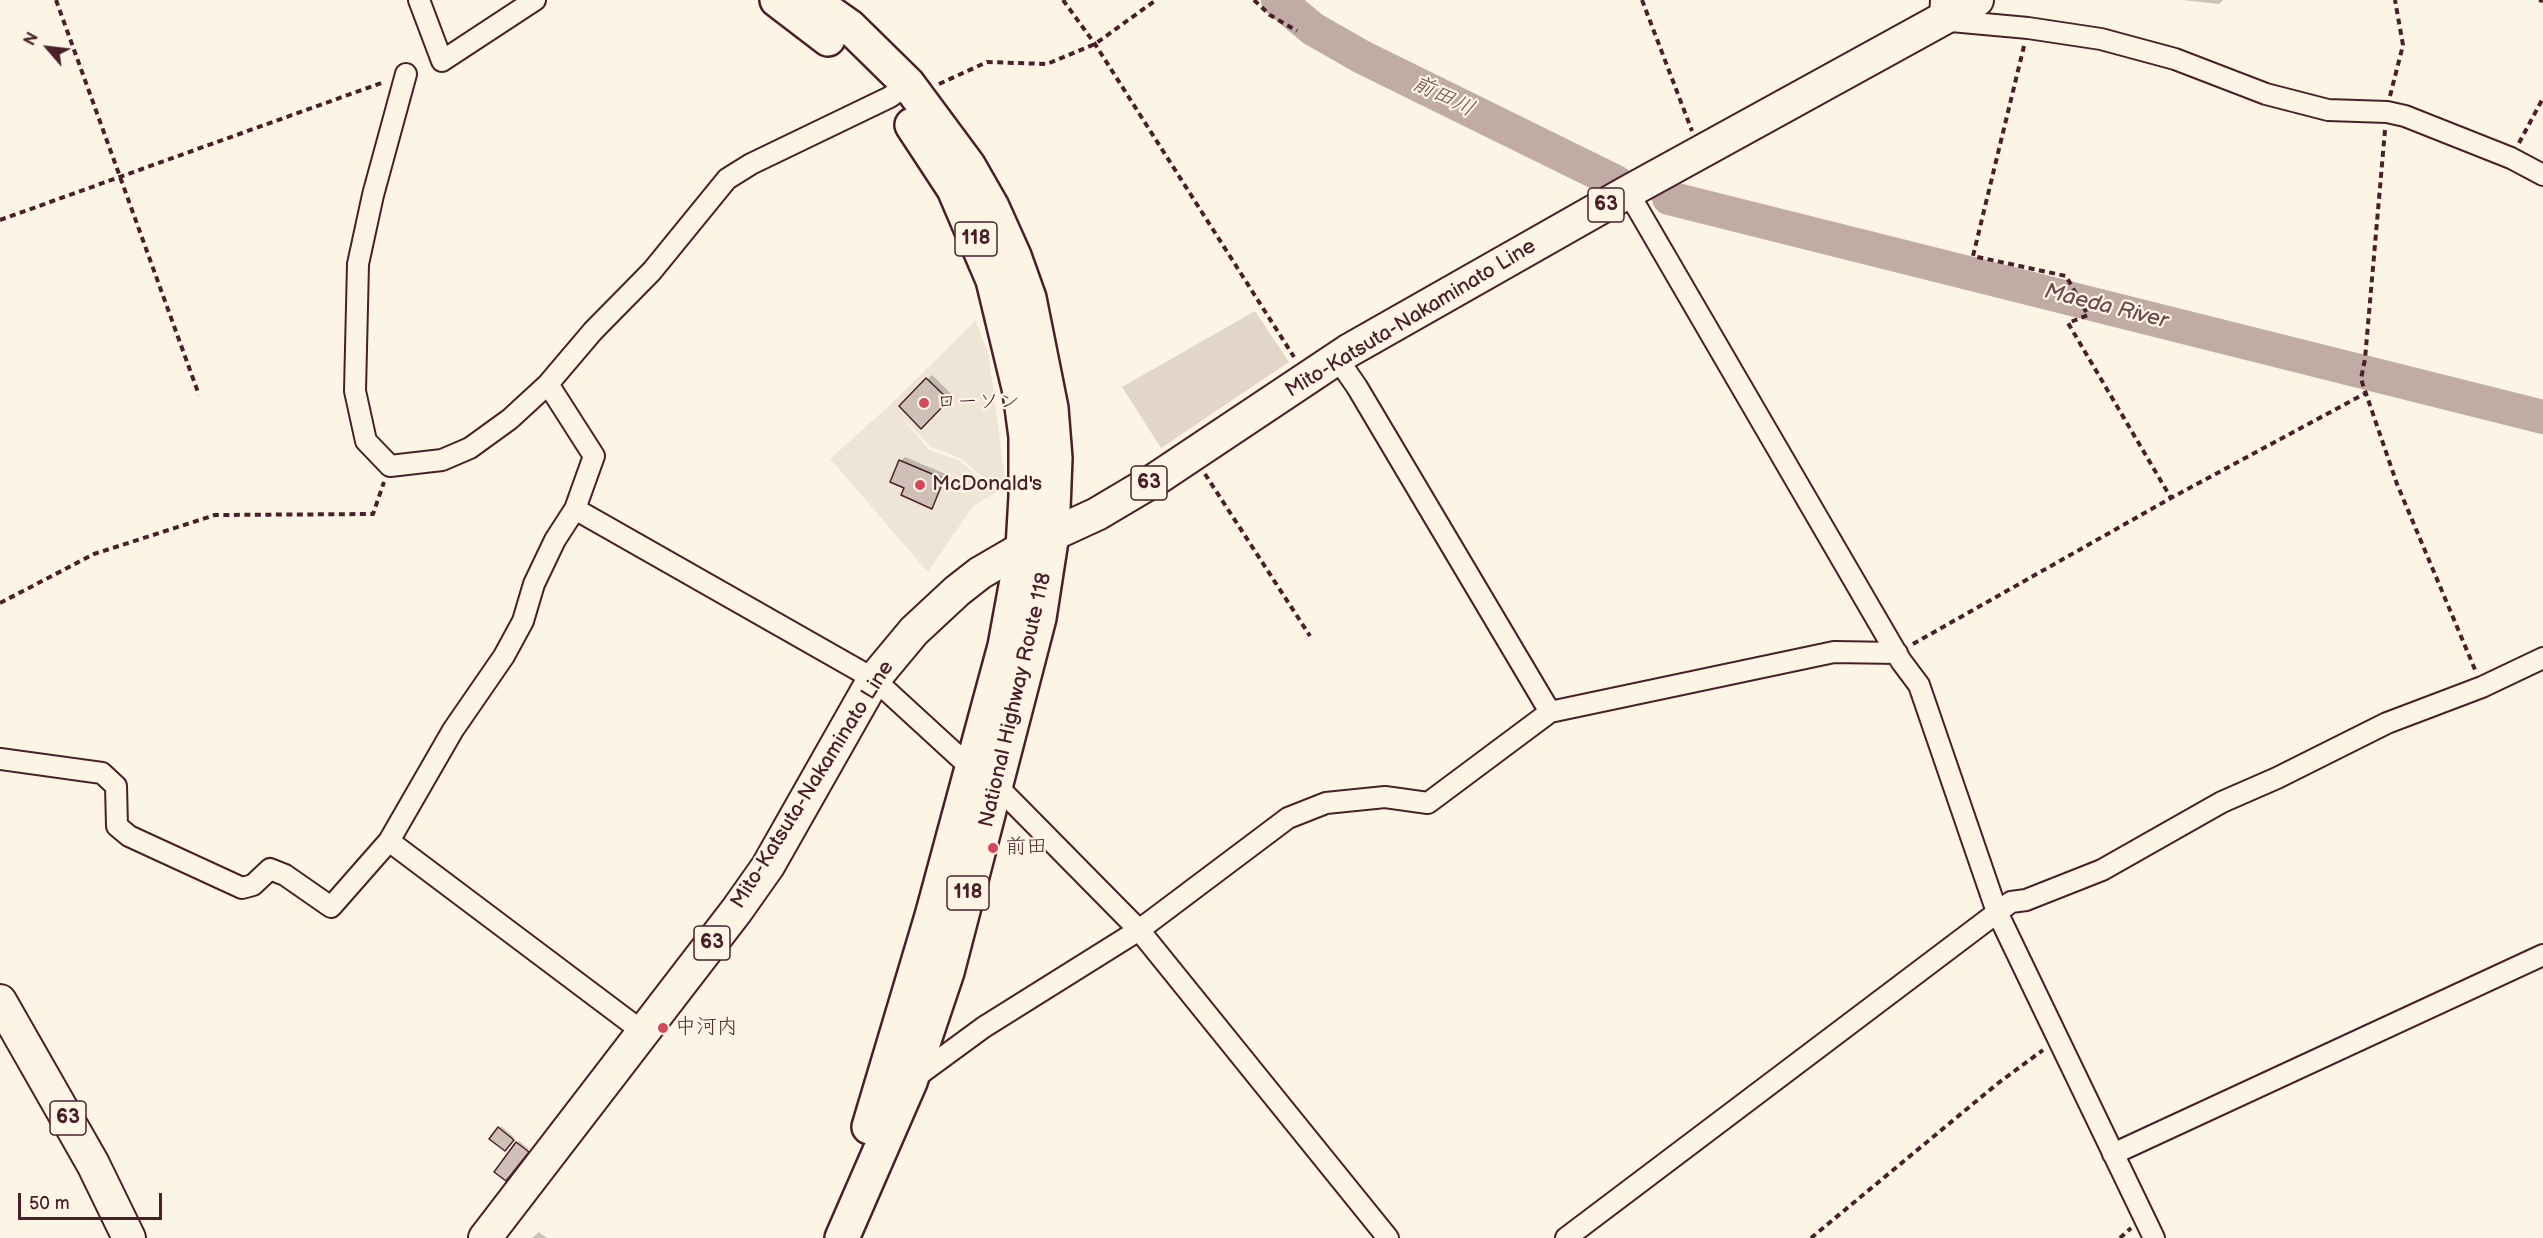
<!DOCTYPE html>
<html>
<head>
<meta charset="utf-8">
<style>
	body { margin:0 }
	#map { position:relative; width:2543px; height:1238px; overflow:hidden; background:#fcf5e5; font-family:"Balsamiq Sans",sans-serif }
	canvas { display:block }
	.north { position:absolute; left:18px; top:18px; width:60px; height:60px; -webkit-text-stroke:4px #fcf5e5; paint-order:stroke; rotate:298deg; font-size:16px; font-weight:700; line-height:24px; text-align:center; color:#4a1f2b }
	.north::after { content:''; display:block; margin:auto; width:21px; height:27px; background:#4a1f2b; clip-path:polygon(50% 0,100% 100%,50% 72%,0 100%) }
	.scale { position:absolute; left:18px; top:1193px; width:144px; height:27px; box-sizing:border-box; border:3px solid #4a1f2b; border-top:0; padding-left:8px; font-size:18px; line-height:21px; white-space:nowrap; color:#4a1f2b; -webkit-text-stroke:4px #fcf5e5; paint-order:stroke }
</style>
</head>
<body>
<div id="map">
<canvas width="2543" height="1238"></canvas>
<div class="north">N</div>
<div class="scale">50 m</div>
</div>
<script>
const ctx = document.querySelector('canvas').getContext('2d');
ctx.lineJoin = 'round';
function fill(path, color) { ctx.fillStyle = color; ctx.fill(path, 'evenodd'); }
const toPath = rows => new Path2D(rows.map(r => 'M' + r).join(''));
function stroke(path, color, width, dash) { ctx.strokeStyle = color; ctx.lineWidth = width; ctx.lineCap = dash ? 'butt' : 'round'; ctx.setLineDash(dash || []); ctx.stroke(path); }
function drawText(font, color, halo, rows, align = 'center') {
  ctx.font = font + ' "Balsamiq Sans","Klee One",sans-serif'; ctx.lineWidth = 4.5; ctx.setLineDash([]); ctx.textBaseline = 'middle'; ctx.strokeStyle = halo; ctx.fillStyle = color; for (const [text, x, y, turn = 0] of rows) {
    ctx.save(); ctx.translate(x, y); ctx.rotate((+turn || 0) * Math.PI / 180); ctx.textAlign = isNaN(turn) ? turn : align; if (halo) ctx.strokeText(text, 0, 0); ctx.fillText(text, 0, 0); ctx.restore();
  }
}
fill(toPath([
	[976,320,989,357,1005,478,996,488,960,458,931,447,902,417,929,450,960,461,997,492,973,506,928,572,830,459,891,404]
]), '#eee5d7');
fill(toPath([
	[1255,311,1289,362,1161,448,1122,387]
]), '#e2d5ca');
fill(toPath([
	[2183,0,2223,0,2219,4],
	[932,375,952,395,921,426,901,406],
	[905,457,948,475,932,507,906,487,901,461],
	[501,1126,514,1137,505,1149,491,1138],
	[519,1141,529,1149,508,1177,517,1143],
	[539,1232,547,1238,532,1238]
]), '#0003');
stroke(toPath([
	[1278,0,1313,29,1362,57,1616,182],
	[1669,198,2543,417]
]), '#c0aca5', 34);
const building = toPath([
	[926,378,949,400,921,429,899,406,926,378],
	[899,460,944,479,932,509,901,495,904,488,890,482,899,460],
	[498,1127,514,1140,505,1151,489,1139,498,1127],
	[516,1142,529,1152,506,1181,494,1172,516,1142]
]);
fill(building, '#cfc0b7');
stroke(building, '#4a1f2b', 1.5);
const street = toPath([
	[419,0,442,61,535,0],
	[1941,0,1940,20,2028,28,2101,39,2175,59,2266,94,2328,110,2387,112,2405,116,2511,158,2543,175],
	[406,74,373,195,358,264,355,391,366,441,390,466,442,460,470,448,510,419,548,384,593,331,652,271,727,179,751,164,890,97,908,84],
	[1628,192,1901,661,1919,685,1997,912,2154,1238],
	[548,384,594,456,575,509,874,679,959,757,997,786,1139,930,1388,1238],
	[1550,712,1834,652,1897,653],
	[0,759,102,773,116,786,117,826,129,836,242,888,253,885,270,869,285,875,331,907,389,841,643,1032],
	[389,841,453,730,504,656,523,621,534,584,555,540,575,509],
	[913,1079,984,1027,1139,930,1288,818,1326,803,1385,797,1428,803,1550,712,1357,387,1337,358],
	[2113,1154,2543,955],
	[1566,1238,2011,902,2026,900,2102,870,2222,802,2277,778,2387,723,2482,687,2543,658]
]);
const primary = toPath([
	[0,1001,93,1164,129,1238],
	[485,1238,737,910,768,866,874,679,914,631,957,591,980,573,1023,548,1097,514,1156,479,1348,351,1628,192,1977,0]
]);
const highway = toPath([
	[777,0,828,39],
	[812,0,850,27,908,84,968,165,992,207,1014,256,1029,298,1051,408,1055,458,1052,534,1039,618,947,972,910,1082,842,1238],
	[869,1127,932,916,1005,646,1023,548,1026,496,1026,437,1020,392,993,280,954,189,912,125]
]);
stroke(street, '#4a1f2b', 24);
stroke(primary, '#4a1f2b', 36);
stroke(highway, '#4a1f2b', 38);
stroke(toPath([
	[56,0,199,395],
	[1063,0,1095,44,1294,357],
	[1254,0,1270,15,1297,31],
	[1642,0,1692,131],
	[2539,0,2543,1],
	[2024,46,1973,256,2066,276,2088,315,2068,323,2171,498],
	[939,84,987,62,1047,64,1095,44,1156,0],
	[2390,96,2403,45,2395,0],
	[2385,130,2365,359,2361,379,2397,484,2476,672],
	[2519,143,2543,98],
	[0,220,384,82],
	[1205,474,1310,636],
	[0,603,94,554,215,515,373,514,384,482],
	[1913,644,2171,498,2364,394],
	[1811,1238,1997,1084,2043,1050],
	[2120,1238,2131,1228]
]), '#4a1f2b', 4, [6, 4.5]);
stroke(street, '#fcf5e5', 20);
stroke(primary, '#fcf5e5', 32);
stroke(highway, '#fcf5e5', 33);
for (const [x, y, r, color] of [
	[924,403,6,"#d1495b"],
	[920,485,6,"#d1495b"],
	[993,848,6,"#d1495b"],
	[663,1028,6,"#d1495b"]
]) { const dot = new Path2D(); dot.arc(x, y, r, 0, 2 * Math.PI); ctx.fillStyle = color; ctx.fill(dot); stroke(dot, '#fcf5e5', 2); }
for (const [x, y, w] of [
	[1606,205,36],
	[976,239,42],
	[1149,483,36],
	[968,893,42],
	[712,943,36],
	[68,1118,36]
]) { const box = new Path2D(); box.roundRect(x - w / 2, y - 17, w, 34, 4.5); ctx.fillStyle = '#fcf5e5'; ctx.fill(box); stroke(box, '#4a1f2b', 1.5); }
drawText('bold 20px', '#4a1f2b', null, [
	["63",1606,205],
	["118",976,239],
	["63",1149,483],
	["118",968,893],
	["63",712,943],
	["63",68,1118]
]);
drawText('21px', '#4a1f2b', '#fcf5e5', [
	["Mito-Katsuta-Nakaminato Line",1411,319,-31],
	["National Highway Route 118",1016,700,-77],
	["Mito-Katsuta-Nakaminato Line",813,785,-58]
]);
drawText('21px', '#4a1f2b', '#fcf5e5', [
	["ローソン",936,403],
	["McDonald's",932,485],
	["前田",1005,848],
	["中河内",675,1028]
], 'left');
drawText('italic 22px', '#6d4950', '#fcf5e5', [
	["前田川",1443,97,26],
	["Maeda River",2106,307,14]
]);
</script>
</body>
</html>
